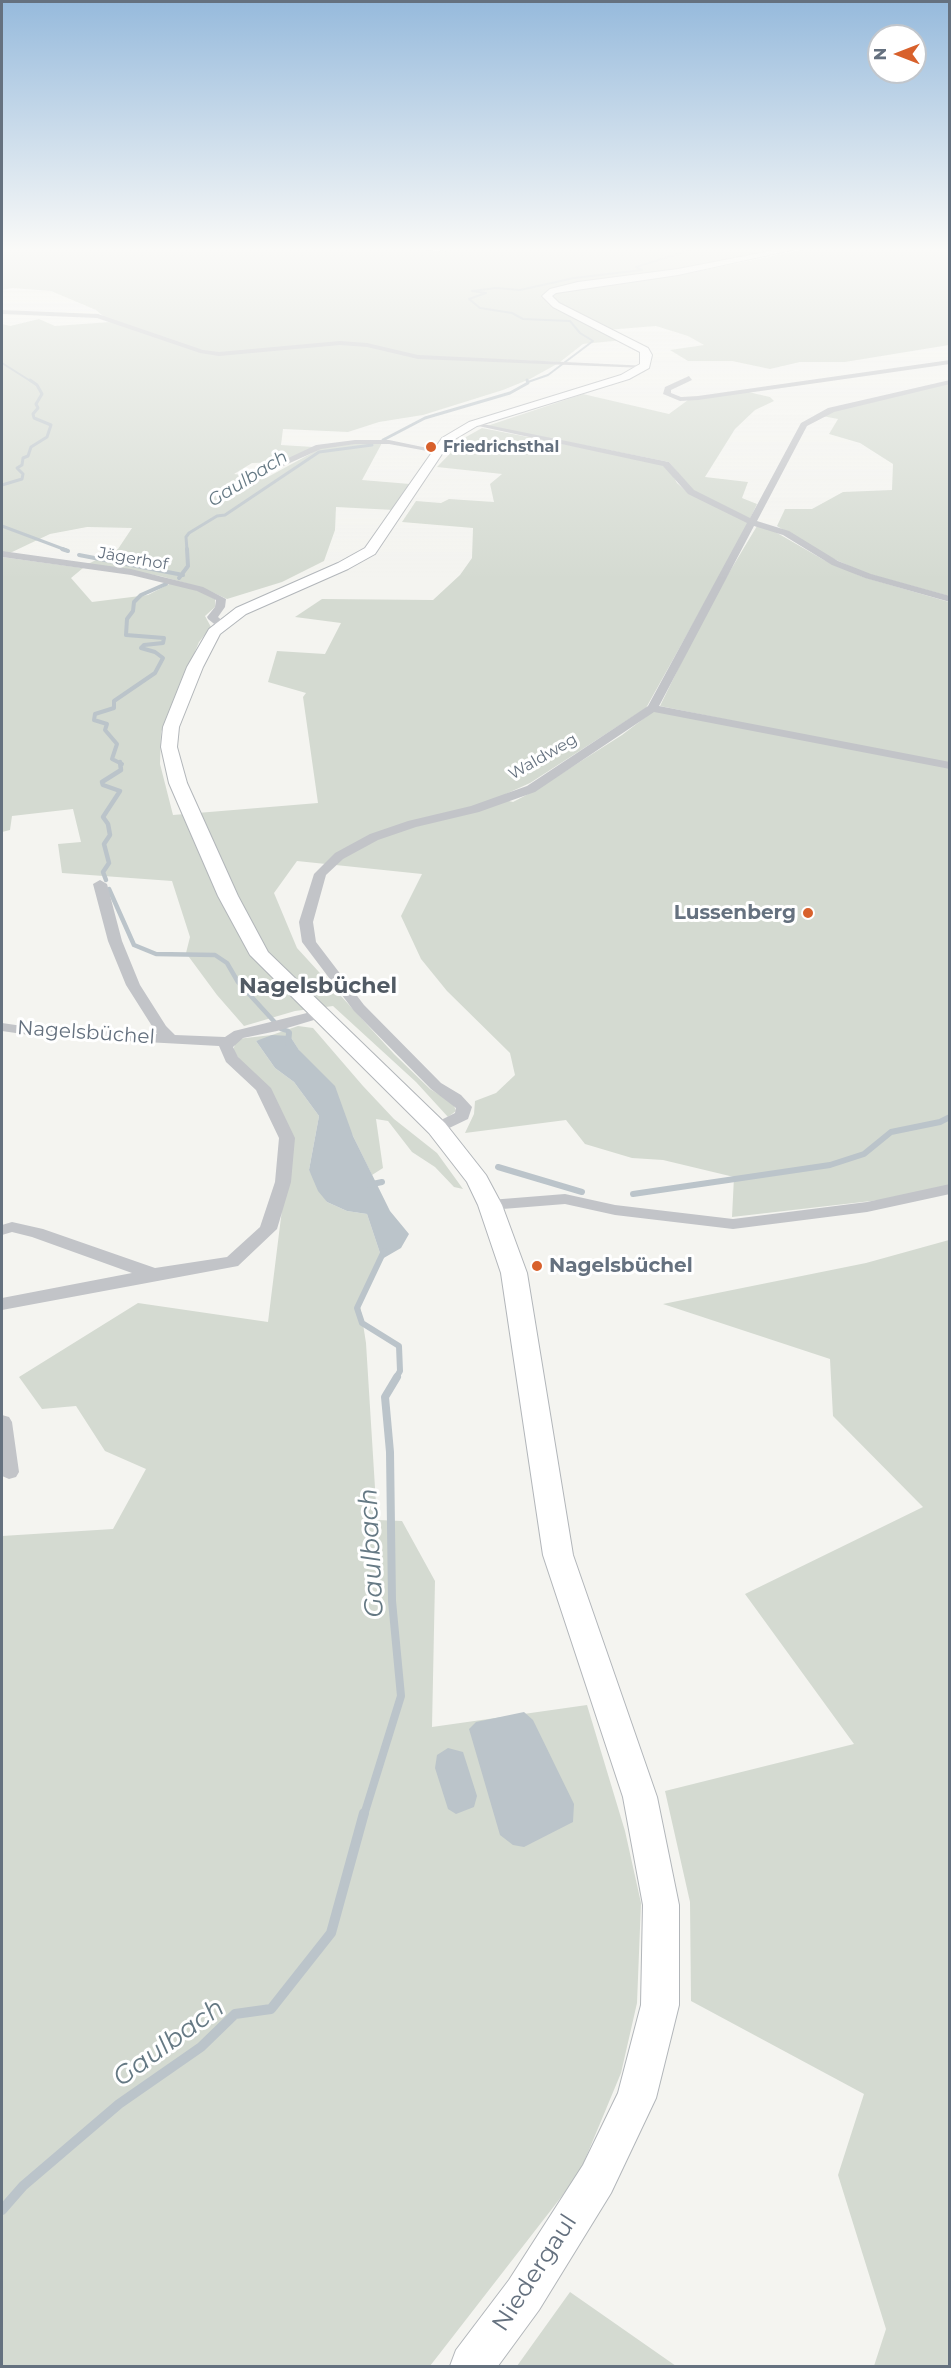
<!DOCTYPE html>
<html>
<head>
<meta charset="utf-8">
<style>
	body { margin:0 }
	#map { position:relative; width:951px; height:2368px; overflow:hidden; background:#f4f4f0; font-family:Montserrat,sans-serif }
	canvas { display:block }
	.frame { position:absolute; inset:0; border:3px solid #65717f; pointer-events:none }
	.north { position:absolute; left:867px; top:24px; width:60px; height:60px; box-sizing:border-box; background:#fff; border:2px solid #c1c6cc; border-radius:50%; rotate:270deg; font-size:16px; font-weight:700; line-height:24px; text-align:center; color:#65717f }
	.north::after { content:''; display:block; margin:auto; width:21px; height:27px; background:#d8612c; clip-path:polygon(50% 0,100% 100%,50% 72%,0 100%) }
</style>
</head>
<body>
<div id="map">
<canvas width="951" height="2368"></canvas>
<div class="frame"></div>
<div class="north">N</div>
</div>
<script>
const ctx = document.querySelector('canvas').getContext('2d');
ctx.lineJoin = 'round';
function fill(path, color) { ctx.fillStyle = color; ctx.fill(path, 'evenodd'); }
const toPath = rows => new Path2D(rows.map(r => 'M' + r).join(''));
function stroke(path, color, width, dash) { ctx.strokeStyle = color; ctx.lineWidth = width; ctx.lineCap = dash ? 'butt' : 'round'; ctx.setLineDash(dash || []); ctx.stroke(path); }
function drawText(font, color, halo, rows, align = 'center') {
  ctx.font = font + ' Montserrat,sans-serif'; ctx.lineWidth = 6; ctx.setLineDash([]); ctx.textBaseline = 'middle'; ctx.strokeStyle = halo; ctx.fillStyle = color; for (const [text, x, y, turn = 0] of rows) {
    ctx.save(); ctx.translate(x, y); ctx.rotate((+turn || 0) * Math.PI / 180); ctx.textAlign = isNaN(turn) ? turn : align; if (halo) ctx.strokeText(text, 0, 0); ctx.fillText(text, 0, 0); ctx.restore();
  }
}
fill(toPath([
	[2,249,417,249,447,252,433,249,786,249,676,271,685,274,807,249,949,249,949,345,845,362,800,362,770,369,732,361,688,361,670,350,704,345,688,336,656,326,606,330,624,340,583,344,560,362,463,358,557,364,530,379,503,390,423,415,379,422,348,432,283,429,281,445,314,447,285,462,252,463,234,474,266,478,321,448,349,444,382,443,362,480,410,484,394,510,336,507,335,530,324,561,282,582,227,599,203,588,160,576,88,564,118,549,132,528,87,527,50,534,10,553,2,553,2,324,10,326,39,319,55,326,110,322,96,310,51,291,12,288,2,290],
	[949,383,949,596,865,573,825,555,777,526,785,509,812,509,843,492,892,490,893,464,860,443,829,434,838,419,822,416,835,410],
	[744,391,770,397,774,401,755,410,735,429,705,477,748,482,742,498,757,504,750,519,694,492,669,462,487,426,583,394,669,414,688,400],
	[482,428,660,463,671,472,677,483,687,492,749,523,646,708,530,783,497,798,513,802,534,791,622,735,655,710,949,768,949,1189,932,1194,732,1217,734,1177,663,1160,632,1158,585,1144,566,1120,465,1133,474,1114,475,1101,496,1093,515,1075,510,1053,447,991,421,959,401,916,422,874,297,861,274,893,297,948,394,1054,430,1089,453,1103,456,1111,448,1117,416,1082,333,1006,295,1011,244,1026,217,995,186,953,190,937,172,881,62,873,58,844,81,842,73,809,12,816,10,830,2,832,2,557,83,568,71,578,92,602,148,595,171,583,199,591,215,599,215,607,205,616,211,627,199,642,161,732,160,764,173,815,318,803,303,697,306,693,268,682,277,651,325,654,341,623,295,617,322,599,433,600,460,575,472,558,473,528,402,522,416,501,441,503,449,499,494,502,490,484,502,474,437,467,466,437],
	[757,526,772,530,824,560,863,577,949,602,949,765,660,706,709,606],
	[298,1026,313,1028,363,1086,394,1119,437,1153,463,1189,454,1187,435,1167,412,1152,388,1121,376,1119,383,1168,372,1175,353,1136,290,1036,256,1041,275,1068,294,1082,319,1116,309,1170,327,1202,347,1211,367,1214,382,1259,360,1305,366,1343,377,1520,402,1521,435,1581,432,1727,587,1705,625,1831,641,1903,637,2003,621,2073,579,2174,430,2366,2,2366,2,1536,113,1529,146,1469,105,1451,76,1406,42,1409,19,1377,138,1303,268,1322,291,1137,233,1050,237,1039,272,1035],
	[949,1240,949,2366,874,2366,886,2329,838,2175,864,2094,691,2001,690,1902,665,1791,854,1744,745,1594,923,1507,833,1416,830,1359,663,1304,866,1263],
	[570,2292,676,2366,517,2366]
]), '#d4dad1');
fill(toPath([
	[272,1035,290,1036,299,1050,335,1086,353,1136,390,1211,409,1234,401,1248,382,1259,367,1214,347,1211,327,1202,318,1191,309,1170,319,1116,294,1082,275,1068,256,1041],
	[524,1712,533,1720,574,1804,573,1822,524,1847,513,1845,500,1835,469,1729,476,1722],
	[448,1748,463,1752,477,1796,474,1807,456,1814,448,1809,435,1768,437,1755]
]), '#bbc4ca');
stroke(toPath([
	[2,363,32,382],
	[528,382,548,375,593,341,580,333,570,321,523,319,512,313,480,308,469,299,486,293,472,291,496,288,520,290,574,278,642,270,636,267,694,249]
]), '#bbc4ca', 2);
stroke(toPath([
	[383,440,425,418,510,393,528,383,527,380],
	[2,485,22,479,23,474,17,468,22,465,23,458,28,456,31,447,47,437,51,425,34,418,33,414,38,408,36,404,42,394,37,385,30,380],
	[2,526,66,550],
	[187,550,186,537,189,533,217,516,225,515,319,452,372,445]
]), '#bbc4ca', 3);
stroke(toPath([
	[62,549,68,551],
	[79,555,183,575],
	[179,578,188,566,187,549],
	[122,764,112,759,117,744,105,730,107,724,94,720,95,714,114,708,114,701,155,673,163,658,155,652,141,648,144,645,163,643,164,638,126,635,127,619,133,611,134,602,141,595,166,584]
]), '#bbc4ca', 4);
stroke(toPath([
	[106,880,103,872,109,863,104,844,110,835,108,824,103,817,120,791,103,785,102,782,121,770,120,762],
	[109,889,134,945,156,954,215,955,227,963,238,982,281,1029,288,1031,289,1035]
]), '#bbc4ca', 4.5);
stroke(toPath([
	[288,1043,289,1033],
	[498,1167,582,1192],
	[368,1185,382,1182],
	[633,1194,830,1165,864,1154,891,1132,940,1122,950,1117],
	[384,1251,357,1308,362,1323,399,1346,400,1371,396,1378]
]), '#bbc4ca', 6);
stroke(toPath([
	[364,1815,401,1696,392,1601,390,1452,385,1397,397,1377]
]), '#bbc4ca', 8);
stroke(toPath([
	[2,2210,23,2186,119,2104,201,2047,235,2014,271,2009,331,1933,364,1813]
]), '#bbc4ca', 10);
const secondary = toPath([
	[781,249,796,249,678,275,556,293,552,296,559,303,648,348,652,355,649,368,629,379,477,426,450,442,375,554,348,569,246,614,220,634,203,667,179,727,177,747,187,783,238,896,268,952,445,1123,486,1175,502,1205,527,1273,573,1555,657,1797,679,1905,679,2005,656,2098,611,2193,539,2310,498,2366,450,2366,456,2350,509,2280,583,2165,618,2093,641,2005,643,1905,623,1797,543,1555,501,1273,478,1205,467,1182,429,1133,250,955,218,896,169,783,161,747,163,727,187,667,209,629,236,608,338,563,365,548,442,438,469,422,621,375,640,364,640,352,553,307,542,296,550,289,578,282,678,269,781,249]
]);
stroke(secondary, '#b2b6ba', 2);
fill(toPath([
	[2,310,98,314,203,350,219,352,340,341,367,343,418,355,649,366,645,368,418,359,367,347,340,345,219,356,200,353,97,318,2,314,2,310],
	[950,360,950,364,698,400,680,401,663,394,665,387,689,376,692,380,671,390,671,393,681,397,698,396,950,360],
	[950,380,950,384,834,412,807,426,757,521,789,531,838,561,871,574,950,596,950,602,865,578,832,565,783,535,754,526,659,706,950,762,950,769,654,712,535,792,479,812,416,827,378,840,343,859,326,875,313,922,316,942,364,1005,441,1083,461,1095,472,1107,468,1119,443,1131,431,1131,429,1128,431,1125,455,1113,456,1108,431,1089,354,1011,302,942,299,922,314,874,335,853,370,834,408,821,471,806,527,786,648,706,747,523,688,494,663,466,469,424,473,422,669,462,694,490,750,518,801,423,828,408,950,380],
	[355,440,389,440,442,451,438,453,389,444,355,444,321,449,272,471,265,469,316,445,355,440],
	[2,551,131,569,203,587,226,599,225,607,218,617,227,625,218,627,208,619,207,617,215,607,216,600,197,591,131,575,2,557,2,551],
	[100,880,107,884,122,941,140,985,166,1026,175,1035,225,1037,234,1031,319,1010,326,1014,324,1017,277,1031,243,1038,233,1047,238,1057,271,1088,295,1138,291,1182,277,1229,238,1266,2,1310,2,1298,132,1273,32,1237,12,1232,2,1235,2,1225,12,1222,43,1229,155,1268,227,1257,260,1227,275,1182,279,1138,256,1090,226,1062,219,1046,36,1036,2,1031,2,1023,36,1028,157,1034,126,985,108,941,93,884,100,880],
	[950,1184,950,1194,867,1212,733,1229,615,1215,565,1204,490,1210,482,1205,490,1200,565,1194,615,1205,733,1219,867,1202,950,1184],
	[2,1415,9,1417,12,1422,19,1472,16,1477,9,1479,2,1476,2,1415]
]), '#c2c4c8');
fill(secondary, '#fff');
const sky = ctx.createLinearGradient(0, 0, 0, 580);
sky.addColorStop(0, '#96badc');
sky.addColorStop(0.43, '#fafaf8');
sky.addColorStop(1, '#fafaf800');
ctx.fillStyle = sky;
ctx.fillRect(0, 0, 951, 580);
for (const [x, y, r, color] of [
	[431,447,6,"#d8612c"],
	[808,913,6,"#d8612c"],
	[537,1266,6,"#d8612c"]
]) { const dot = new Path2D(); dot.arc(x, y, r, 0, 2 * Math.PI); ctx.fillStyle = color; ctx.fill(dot); stroke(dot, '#fff', 2); }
drawText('bold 16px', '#65717f', '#fff', [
	["Friedrichsthal",443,447]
], 'left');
drawText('16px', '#65717f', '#fff', [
	["Jägerhof",133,559,10],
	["Waldweg",543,757,-30]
]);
drawText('italic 18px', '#657984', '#fff', [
	["Gaulbach",248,479,-32]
]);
drawText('bold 20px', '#65717f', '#fff', [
	["Lussenberg",796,913],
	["Nagelsbüchel",549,1266,"left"]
], 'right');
drawText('20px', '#65717f', '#fff', [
	["Nagelsbüchel",86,1033,4]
]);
drawText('bold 22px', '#525b65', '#fff', [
	["Nagelsbüchel",318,987]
]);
drawText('24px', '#65717f', '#fff', [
	["Niedergaul",535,2273,-57]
]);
drawText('italic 26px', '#657984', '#fff', [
	["Gaulbach",372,1553,-93],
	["Gaulbach",169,2043,-36]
]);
</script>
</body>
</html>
